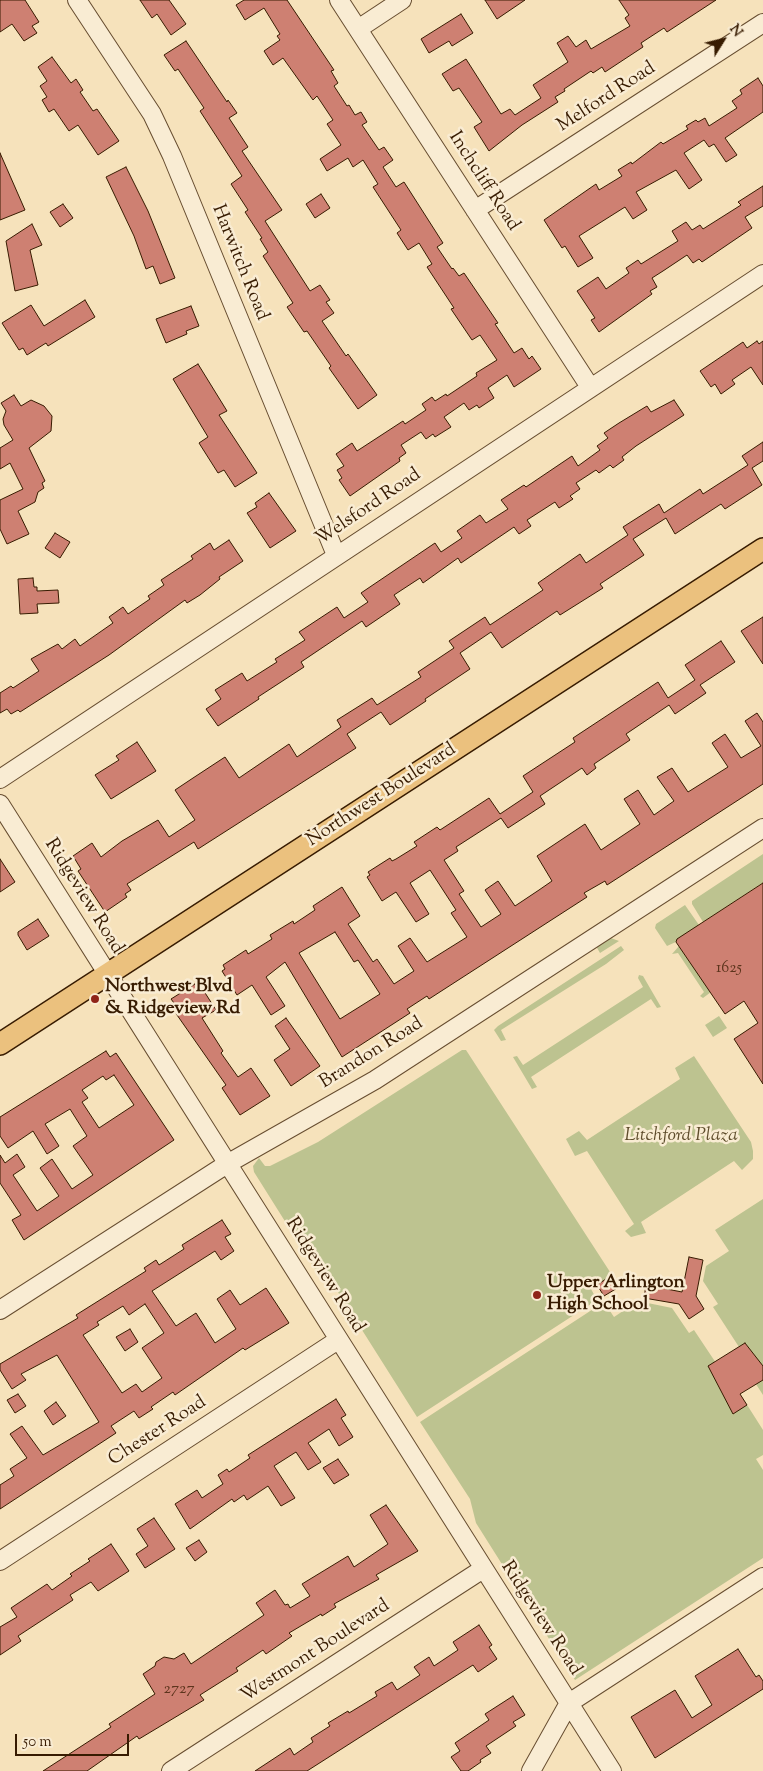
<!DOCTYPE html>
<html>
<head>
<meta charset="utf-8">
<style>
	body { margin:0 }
	#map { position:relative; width:763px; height:1771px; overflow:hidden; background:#f6e2bb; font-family:"Sorts Mill Goudy",serif }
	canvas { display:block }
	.north { position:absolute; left:698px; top:15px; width:50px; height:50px; -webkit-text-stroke:4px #f9ecd3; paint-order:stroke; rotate:54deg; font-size:14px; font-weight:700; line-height:20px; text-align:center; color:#371b01 }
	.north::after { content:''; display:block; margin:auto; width:18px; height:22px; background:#371b01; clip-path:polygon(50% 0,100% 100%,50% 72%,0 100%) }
	.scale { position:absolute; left:15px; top:1734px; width:114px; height:22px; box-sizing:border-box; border:2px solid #371b01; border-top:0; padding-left:6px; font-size:15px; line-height:18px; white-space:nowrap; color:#371b01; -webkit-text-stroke:4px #f9ecd3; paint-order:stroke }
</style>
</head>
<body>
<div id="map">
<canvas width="763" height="1771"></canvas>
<div class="north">N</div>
<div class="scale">50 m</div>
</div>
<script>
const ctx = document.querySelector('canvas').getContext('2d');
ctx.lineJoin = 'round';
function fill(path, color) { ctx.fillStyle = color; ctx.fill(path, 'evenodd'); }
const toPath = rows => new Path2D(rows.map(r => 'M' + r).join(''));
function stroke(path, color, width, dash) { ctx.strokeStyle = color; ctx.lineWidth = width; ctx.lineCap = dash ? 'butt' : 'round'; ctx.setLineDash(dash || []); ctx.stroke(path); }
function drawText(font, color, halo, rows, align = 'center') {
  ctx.font = font + ' "Sorts Mill Goudy",serif'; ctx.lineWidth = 5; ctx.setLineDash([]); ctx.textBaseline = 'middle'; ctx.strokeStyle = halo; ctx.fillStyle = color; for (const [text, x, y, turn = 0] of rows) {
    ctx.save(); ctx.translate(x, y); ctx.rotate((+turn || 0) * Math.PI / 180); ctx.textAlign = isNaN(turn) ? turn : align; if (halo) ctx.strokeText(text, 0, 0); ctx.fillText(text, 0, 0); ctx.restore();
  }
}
fill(toPath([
	[763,854,763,887,761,884,703,922,692,904,692,901],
	[685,905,699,925,678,941,667,946,655,928,656,924],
	[608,937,619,941,600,953,596,946],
	[621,946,624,950,606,964,501,1030,506,1040,501,1041,494,1030,498,1026],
	[679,946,711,992,703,998,700,996,704,992,678,953,672,954],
	[639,975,643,976,661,1007,657,1008,651,999,531,1077,537,1087,532,1089,513,1057,517,1056,523,1065,643,987,638,978],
	[719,1016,727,1028,713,1037,705,1025],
	[462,1050,466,1050,612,1275,591,1289,597,1300,417,1417,338,1292,320,1277,254,1172,253,1166,259,1158,265,1166,270,1166,318,1142],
	[694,1056,751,1142,753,1151,753,1159,742,1170,734,1161,641,1222,646,1233,631,1237,625,1231,634,1224,587,1151,575,1156,566,1139,579,1131,587,1140,680,1079,675,1068],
	[763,1199,763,1395,734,1350,739,1347,713,1307,718,1304,703,1281,706,1266,729,1251,715,1230],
	[638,1301,672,1308,689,1333,694,1330,720,1369,723,1367,763,1430,763,1455,756,1459,763,1470,763,1558,575,1680,476,1523,470,1499,420,1422,604,1302,614,1317]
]), '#bdc390');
const building = toPath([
	[0,0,25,0,39,22,32,26,37,33,24,41,12,24,0,32,0,0],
	[140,0,169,0,186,24,171,35,157,14,152,18,140,0],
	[244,0,287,0,334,70,331,71,338,83,334,86,347,106,349,105,355,115,361,112,367,122,362,125,379,150,384,147,393,160,383,167,396,187,404,182,443,243,437,247,452,269,453,268,459,276,464,273,498,323,495,324,514,353,522,348,529,359,532,356,541,369,514,387,507,375,488,388,494,398,479,408,477,405,469,410,464,403,444,417,451,427,435,437,433,434,426,439,421,432,401,445,406,453,399,458,400,461,350,496,339,480,342,478,337,470,344,466,336,454,352,443,357,451,403,421,405,424,426,410,422,404,432,397,435,401,446,394,447,396,477,376,476,373,497,360,480,335,472,340,451,309,454,308,427,267,432,264,419,243,408,250,397,233,401,230,373,187,378,184,363,160,353,167,348,158,327,171,320,159,341,145,327,124,333,120,317,96,313,100,283,58,273,65,264,51,280,40,277,36,280,34,264,8,245,20,236,5,244,0],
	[485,0,525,0,497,19,485,0],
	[619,0,716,0,667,32,664,28,641,43,643,47,605,72,602,67,593,73,591,71,564,89,565,91,555,97,558,102,522,125,489,151,474,127,482,122,459,88,453,91,442,74,466,59,501,114,510,109,515,115,541,98,533,85,568,62,557,43,568,36,576,47,586,40,591,49,630,26,625,18,629,15,619,0],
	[461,14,473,33,452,46,449,41,429,53,421,39,461,14],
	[186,41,227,102,228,100,237,113,229,118,248,147,242,151,282,210,265,221,310,291,320,285,330,300,326,302,334,313,322,321,346,356,348,354,377,395,358,409,329,368,331,366,307,331,304,332,287,307,293,303,263,256,268,252,260,239,262,238,245,212,248,210,231,184,242,176,200,111,204,108,178,69,175,71,164,55,186,41],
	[52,57,71,83,76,79,83,90,80,92,93,111,97,109,119,141,98,155,78,125,69,131,54,109,49,112,42,100,47,97,40,86,47,81,38,67,52,57],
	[758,78,763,86,763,112,725,138,737,155,726,162,714,144,709,147,704,140,684,153,702,180,689,189,676,170,636,192,647,210,633,219,625,207,579,236,593,258,578,267,565,246,562,248,544,220,596,184,599,190,622,176,618,170,631,162,632,164,661,142,663,144,688,129,686,126,696,120,698,122,705,118,709,126,737,108,732,101,742,94,740,90,758,78],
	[0,153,25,210,0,220,0,153],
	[126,167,148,211,175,278,160,284,153,266,146,269,134,236,106,177,126,167],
	[763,186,763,206,745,217,752,228,702,262,699,259,693,263,687,255,663,271,652,278,657,287,650,291,652,294,599,332,591,320,595,318,577,291,598,277,606,289,629,273,626,268,638,260,641,264,678,241,672,231,686,222,692,230,700,225,703,229,741,205,738,202,763,186],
	[321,194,330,208,315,218,306,204,321,194],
	[63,204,73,218,60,227,50,212,63,204],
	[32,224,42,245,30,250,38,285,15,291,6,241,32,224],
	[85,300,95,317,48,346,46,343,27,355,23,348,19,350,2,323,31,305,44,326,85,300],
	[191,306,199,326,186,331,187,334,166,343,156,319,191,306],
	[757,341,759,344,763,341,763,385,751,367,732,380,735,384,721,394,715,384,711,387,700,371,743,342,747,348,757,341],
	[198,364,227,411,219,415,257,473,235,487,224,470,218,473,199,443,208,437,173,379,198,364],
	[14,395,21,406,31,400,44,406,52,416,51,431,29,448,45,481,42,483,44,488,38,492,35,502,18,511,29,534,7,544,0,529,0,500,23,489,10,463,0,469,0,448,13,440,4,425,3,419,6,411,1,403,14,395],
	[674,400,684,415,636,446,622,457,624,460,613,468,610,465,599,473,596,470,576,483,580,489,570,496,573,499,559,508,555,502,527,520,531,526,519,534,514,527,461,563,458,558,423,583,420,578,394,595,400,604,366,627,362,621,301,662,304,667,258,697,259,699,218,726,206,709,221,699,215,690,242,673,247,681,277,662,275,659,305,640,299,632,337,607,344,618,368,602,361,593,435,543,441,552,462,538,457,531,480,515,486,523,508,509,501,500,524,485,526,487,572,456,578,466,600,450,597,446,608,438,604,433,619,423,647,406,651,412,674,400],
	[763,442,763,461,752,468,762,485,725,509,721,504,675,534,666,518,633,539,644,555,600,584,603,588,560,615,557,611,502,648,491,632,460,653,470,669,425,699,426,701,390,725,381,712,347,734,356,748,198,849,194,842,127,884,131,890,125,894,127,897,105,912,78,871,81,869,73,856,92,843,101,857,122,841,158,820,169,837,195,820,175,790,193,778,225,757,239,778,289,744,297,757,341,727,337,720,372,698,377,705,421,677,418,672,454,648,449,641,485,617,490,625,543,590,538,583,580,554,586,563,628,535,623,527,659,504,664,513,700,489,703,494,748,465,742,456,763,442],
	[269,493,296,531,270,548,247,513,257,507,255,503,269,493],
	[55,533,70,542,60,558,45,548,55,533],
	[229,540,243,561,219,577,220,579,200,595,187,603,185,600,109,655,20,712,18,710,11,714,7,709,0,713,0,693,11,686,13,688,39,671,31,659,58,644,62,649,75,639,80,646,113,623,109,617,123,607,128,614,150,599,148,596,164,585,161,580,193,559,191,556,210,543,214,550,229,540],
	[33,578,34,587,37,587,37,591,58,590,59,603,37,604,38,613,20,614,18,579,33,578],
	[763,617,763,664,741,631,763,617],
	[721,641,735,662,700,685,706,693,675,714,669,705,626,734,630,740,594,764,596,768,587,775,582,768,540,796,545,804,508,828,501,818,456,847,458,851,444,860,464,891,459,894,481,927,501,914,485,890,498,881,515,906,539,890,552,881,537,856,585,824,601,850,640,824,624,799,638,790,654,815,674,801,657,777,672,768,688,792,728,767,712,743,725,734,741,758,761,746,745,721,757,713,763,722,763,784,607,885,605,881,584,893,587,897,429,999,427,996,407,1009,410,1013,342,1057,285,962,266,977,285,1006,271,1015,252,985,237,995,222,971,225,969,223,965,246,950,248,954,272,939,270,935,293,921,294,924,315,910,313,906,342,887,360,916,348,924,373,962,377,959,394,984,414,971,398,946,410,938,427,962,467,937,451,913,456,910,430,870,410,883,429,914,416,922,396,892,382,901,367,877,370,875,368,872,390,858,392,861,396,859,417,846,414,842,437,827,440,830,489,798,500,814,533,792,523,776,575,742,573,738,658,682,668,698,695,680,685,665,721,641],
	[335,932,354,962,358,960,380,994,340,1019,299,953,335,932],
	[137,742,156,771,111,799,95,775,119,760,116,756,137,742],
	[0,859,15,882,0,892,0,859],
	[763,883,763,1084,734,1039,758,1023,744,1001,725,1014,676,942,677,939,763,883],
	[38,919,49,936,27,950,18,935,18,932,38,919],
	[195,984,197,987,200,985,216,1010,202,1018,223,1051,221,1053,238,1077,251,1068,270,1096,240,1115,222,1088,226,1085,170,1005,174,1003,171,999,195,984],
	[286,1018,320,1066,291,1086,274,1060,290,1049,275,1026,286,1018],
	[106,1051,110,1057,116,1053,174,1140,24,1240,12,1220,21,1215,0,1183,0,1155,5,1163,17,1154,25,1167,13,1175,37,1211,59,1196,40,1168,52,1159,72,1189,93,1175,73,1146,87,1136,70,1109,45,1124,59,1146,47,1154,33,1131,8,1148,0,1136,0,1117,106,1051],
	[114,1075,134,1105,99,1128,82,1102,88,1098,82,1090,103,1076,106,1080,114,1075],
	[222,1220,231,1234,225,1237,234,1251,221,1260,215,1251,152,1291,176,1326,196,1313,215,1343,236,1329,217,1299,230,1290,240,1305,266,1288,289,1323,245,1350,243,1348,175,1395,173,1392,151,1407,153,1409,139,1418,134,1411,111,1426,116,1433,0,1509,0,1485,14,1476,10,1469,27,1458,10,1434,22,1426,43,1455,99,1422,57,1355,21,1374,26,1380,12,1389,0,1370,0,1364,78,1318,76,1315,146,1271,144,1268,156,1260,159,1265,184,1249,182,1245,222,1220],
	[145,1304,164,1333,142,1348,162,1378,142,1392,136,1384,122,1393,83,1335,99,1325,97,1322,123,1306,129,1315,145,1304],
	[689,1257,703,1260,696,1296,704,1309,689,1319,679,1304,644,1298,646,1285,682,1292,689,1257],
	[612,1275,619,1287,604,1296,597,1285,612,1275],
	[130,1329,138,1342,125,1351,116,1337,130,1329],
	[745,1343,763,1366,763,1380,740,1394,747,1405,733,1414,708,1366,745,1343],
	[18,1394,26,1406,15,1413,7,1400,18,1394],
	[336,1399,346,1415,341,1418,353,1437,339,1446,329,1429,308,1443,321,1462,308,1470,296,1452,274,1466,295,1498,281,1506,268,1486,247,1500,244,1495,234,1502,232,1499,190,1529,175,1504,197,1490,202,1498,223,1484,218,1475,227,1469,229,1472,250,1458,248,1455,336,1399],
	[56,1402,66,1416,53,1425,44,1411,56,1402],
	[338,1459,349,1475,334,1484,323,1468,338,1459],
	[386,1505,418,1551,376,1575,379,1579,334,1604,336,1607,322,1616,321,1614,289,1633,292,1636,266,1654,263,1650,236,1668,238,1671,200,1695,204,1700,139,1739,137,1736,87,1771,43,1771,111,1727,109,1724,155,1694,143,1674,155,1666,156,1662,164,1657,174,1659,184,1653,191,1664,264,1615,256,1603,275,1590,285,1605,288,1604,290,1608,310,1596,302,1584,348,1556,354,1567,388,1544,370,1515,386,1505],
	[154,1518,175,1549,145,1568,136,1554,148,1546,137,1529,154,1518],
	[199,1540,207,1552,195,1561,186,1548,199,1540],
	[111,1544,129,1571,98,1591,91,1582,70,1595,73,1600,18,1636,21,1641,0,1655,0,1627,17,1617,11,1608,47,1584,52,1590,72,1576,70,1574,90,1561,88,1559,111,1544],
	[479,1625,492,1645,489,1647,497,1659,478,1672,473,1665,307,1771,255,1771,290,1748,294,1755,313,1742,311,1738,330,1726,328,1723,348,1711,349,1713,377,1696,375,1692,392,1682,397,1690,420,1675,414,1667,429,1657,434,1666,458,1650,453,1642,479,1625],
	[738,1649,756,1677,759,1675,763,1681,763,1689,655,1758,631,1717,675,1690,692,1718,712,1705,695,1676,738,1649],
	[513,1696,525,1715,513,1722,516,1726,486,1746,491,1753,480,1760,481,1762,468,1771,461,1771,451,1757,460,1751,455,1743,489,1720,485,1714,513,1696]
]);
fill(building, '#ce8072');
stroke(building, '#371b01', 1);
const minor = toPath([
	[77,0,152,114,172,156,336,555],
	[339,0,590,387],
	[358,29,402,0],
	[475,210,763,23],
	[0,779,763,274],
	[0,804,612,1771],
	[0,1310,227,1164,375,1080,763,828],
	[0,1561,338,1340],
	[171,1771,483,1569],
	[531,1771,569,1703,763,1577]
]);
const major = toPath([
	[0,1044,763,549]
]);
stroke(minor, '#674d30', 20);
stroke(major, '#371b01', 24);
stroke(minor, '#f9ecd3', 18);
stroke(major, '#ebc17e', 21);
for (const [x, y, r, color] of [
	[95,999,5,"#8f2418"],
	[537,1295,5,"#8f2418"]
]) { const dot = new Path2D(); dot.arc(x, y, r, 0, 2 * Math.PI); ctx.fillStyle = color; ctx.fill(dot); stroke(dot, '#f9ecd3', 2); }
drawText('16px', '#5d341d', null, [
	["1625",729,969],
	["2727",179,1690]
]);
drawText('19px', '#371b01', '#f9ecd3', [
	["Melford Road",607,98,-33],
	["Inchcliff Road",483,182,57],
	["Harwitch Road",239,263,68],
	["Welsford Road",369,508,-34],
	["Northwest Boulevard",382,796,-33],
	["Ridgeview Road",83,897,58],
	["Brandon Road",372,1054,-32],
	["Ridgeview Road",324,1276,58],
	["Chester Road",158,1432,-33],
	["Ridgeview Road",540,1619,57],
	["Westmont Boulevard",316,1652,-33]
]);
drawText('bold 19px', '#371b01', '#f9ecd3', [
	["Northwest Blvd",105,988],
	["& Ridgeview Rd",105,1010],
	["Upper Arlington",547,1284],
	["High School",547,1306]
], 'left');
drawText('italic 19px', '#5f4d2c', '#f9ecd3', [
	["Litchford Plaza",681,1137]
]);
</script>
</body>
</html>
